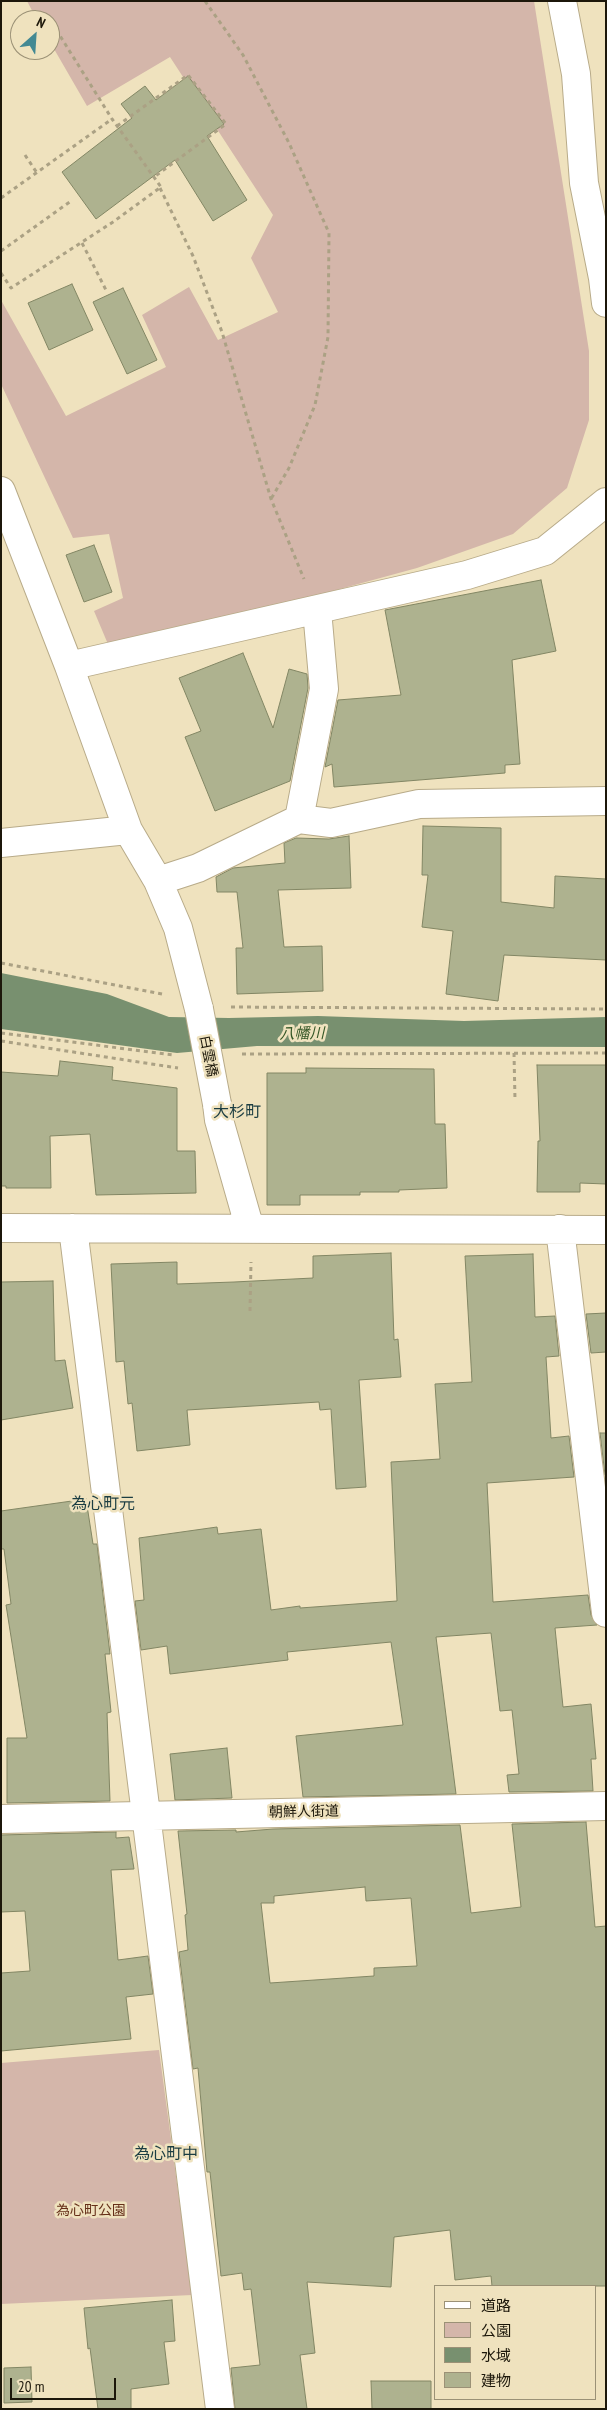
<!DOCTYPE html>
<html>
<head>
<meta charset="utf-8">
<style>
	body { margin:0 }
	#map { position:relative; width:607px; height:2410px; overflow:hidden; background:#efe2be; font-family:"PT Sans Narrow","Noto Sans JP",sans-serif }
	canvas { display:block }
	.frame { position:absolute; inset:0; border:2px solid #1c170a; pointer-events:none }
	.legend { position:absolute; left:434px; top:2285px; width:162px; height:115px; box-sizing:border-box; background:#efe2be; border:1px solid #9b9176; margin:0; padding:6px 9px; list-style:none; font-size:15px; color:#1c170a }
	.legend li { display:flex; align-items:center; gap:10px; height:25px }
	.legend b { width:25px; border:1px solid #9b9176 }
	.north { position:absolute; left:10px; top:10px; width:50px; height:50px; box-sizing:border-box; background:#efe2be; border:1px solid #9b9176; border-radius:50%; rotate:26deg; font-size:14px; font-weight:700; line-height:20px; text-align:center; color:#1c170a }
	.north::after { content:''; display:block; margin:auto; width:18px; height:22px; background:#438993; clip-path:polygon(50% 0,100% 100%,50% 72%,0 100%) }
	.scale { position:absolute; left:10px; top:2378px; width:106px; height:22px; box-sizing:border-box; border:2px solid #1c170a; border-top:0; padding-left:6px; font-size:15px; line-height:18px; white-space:nowrap; color:#1c170a; -webkit-text-stroke:4px #efe2be; paint-order:stroke }
</style>
</head>
<body>
<div id="map">
<canvas width="607" height="2410"></canvas>
<div class="frame"></div>
<ul class="legend">
<li><b style="height:6px;background:#fff"></b>道路</li>
<li><b style="height:14px;background:#d4b6aa"></b>公園</li>
<li><b style="height:14px;background:#78906f"></b>水域</li>
<li><b style="height:14px;background:#aeb28f"></b>建物</li>
</ul>
<div class="north">N</div>
<div class="scale">20 m</div>
</div>
<script>
const ctx = document.querySelector('canvas').getContext('2d');
ctx.lineJoin = 'round';
function fill(path, color) { ctx.fillStyle = color; ctx.fill(path, 'evenodd'); }
const toPath = rows => new Path2D(rows.map(r => 'M' + r).join(''));
function stroke(path, color, width, dash) { ctx.strokeStyle = color; ctx.lineWidth = width; ctx.lineCap = dash ? 'butt' : 'round'; ctx.setLineDash(dash || []); ctx.stroke(path); }
function drawText(font, color, halo, rows, align = 'center') {
  ctx.font = font + ' "PT Sans Narrow","Noto Sans JP",sans-serif'; ctx.lineWidth = 5; ctx.setLineDash([]); ctx.textBaseline = 'middle'; ctx.strokeStyle = halo; ctx.fillStyle = color; for (const [text, x, y, turn = 0] of rows) {
    ctx.save(); ctx.translate(x, y); ctx.rotate((+turn || 0) * Math.PI / 180); ctx.textAlign = isNaN(turn) ? turn : align; if (halo) ctx.strokeText(text, 0, 0); ctx.fillText(text, 0, 0); ctx.restore();
  }
}
fill(toPath([
	[27,1,534,1,589,351,589,420,567,488,513,534,417,568,138,644,113,656,94,611,123,598,109,534,73,538,1,384,1,300,66,416,166,367,142,315,189,287,218,340,278,312,251,258,273,215,170,57,87,106,50,42,50,20,37,20],
	[159,2050,192,2295,1,2304,1,2063]
]), '#d4b6aa');
fill(toPath([
	[1,973,107,994,169,1017,229,1018,318,1016,464,1021,606,1017,606,1047,257,1046,177,1053,1,1029]
]), '#78906f');
const building = toPath([
	[188,76,224,124,207,136,247,200,213,221,175,160,96,219,62,172,132,118,121,104,145,86,156,100,188,76],
	[72,284,93,330,49,350,28,303,72,284],
	[123,288,157,360,127,374,93,302,123,288],
	[94,545,112,592,84,602,66,555,94,545],
	[541,580,556,651,512,660,520,764,505,765,505,773,334,787,332,764,325,767,338,700,401,695,385,610,541,580],
	[243,653,273,728,289,669,307,674,308,688,290,781,215,811,185,737,201,731,179,678,243,653],
	[423,826,501,828,501,902,554,908,555,876,606,879,606,960,504,955,498,1001,446,994,453,931,422,927,428,875,422,875,423,826],
	[349,836,351,888,278,890,284,947,322,946,323,991,237,994,236,948,243,948,237,892,217,892,216,877,233,868,285,863,284,843,296,838,329,839,349,836],
	[60,1061,113,1067,112,1080,177,1088,177,1151,195,1151,196,1193,96,1195,90,1134,50,1136,51,1188,6,1188,6,1186,1,1186,1,1072,58,1076,60,1061],
	[537,1065,606,1065,606,1184,580,1183,580,1192,537,1192,538,1141,540,1141,537,1065],
	[306,1068,434,1069,435,1124,445,1124,447,1188,399,1190,399,1192,360,1192,360,1195,300,1195,300,1205,267,1205,267,1073,306,1073,306,1068],
	[391,1253,394,1340,398,1339,401,1377,359,1380,366,1487,336,1489,331,1409,320,1410,319,1402,187,1410,190,1445,137,1451,132,1403,128,1404,124,1361,116,1362,111,1264,177,1262,177,1284,234,1282,313,1278,313,1256,391,1253],
	[533,1254,535,1317,555,1316,559,1356,546,1357,551,1438,569,1436,574,1477,487,1483,493,1602,588,1595,591,1615,597,1625,555,1628,563,1707,591,1704,596,1759,591,1759,593,1791,509,1792,507,1775,519,1774,512,1710,500,1711,491,1633,436,1637,456,1794,303,1797,296,1736,403,1725,391,1642,287,1652,288,1660,170,1674,167,1646,141,1650,135,1601,144,1600,139,1538,217,1527,218,1534,261,1529,271,1610,300,1606,300,1608,397,1601,391,1462,440,1459,435,1384,472,1382,465,1256,533,1254],
	[53,1281,55,1361,65,1360,73,1408,1,1420,1,1282,53,1281],
	[606,1313,606,1352,591,1353,586,1314,606,1313],
	[600,1433,606,1433,606,1475,605,1475,600,1433],
	[86,1499,93,1544,97,1544,110,1654,105,1654,111,1712,107,1713,110,1801,7,1803,7,1738,27,1738,6,1605,11,1604,4,1549,1,1549,1,1511,86,1499],
	[227,1748,232,1798,175,1800,170,1754,227,1748],
	[586,1822,595,1927,606,1926,606,2286,492,2286,491,2276,455,2280,450,2230,394,2237,391,2287,307,2282,315,2353,300,2355,307,2409,235,2409,231,2368,260,2365,251,2289,244,2290,242,2273,221,2276,210,2172,207,2172,198,2068,193,2069,179,1952,188,1950,185,1915,187,1914,178,1831,236,1830,236,1832,273,1829,460,1825,471,1913,521,1907,512,1824,586,1822],
	[365,1887,366,1901,411,1898,417,1966,374,1968,374,1976,270,1983,261,1903,274,1903,274,1896,365,1887],
	[116,1832,116,1838,129,1837,134,1869,111,1870,118,1960,148,1956,153,1994,126,1997,131,2039,1,2051,1,1973,30,1971,25,1911,1,1912,1,1835,116,1832],
	[172,2300,175,2341,164,2342,169,2384,131,2389,131,2409,98,2409,90,2348,88,2349,84,2308,172,2300],
	[31,2367,32,2402,4,2403,4,2368,31,2367],
	[371,2381,431,2381,431,2409,372,2409,371,2381]
]);
fill(building, '#aeb28f');
stroke(building, '#828664', 1);
const minor = toPath([
	[562,1,576,74,584,183,603,278,606,303],
	[1,491,69,666,128,830,158,881,178,928,199,1009],
	[69,666,467,575,545,551,606,502],
	[299,819,331,823,419,804,606,801],
	[1,843,128,830],
	[158,881,198,868,299,819,324,689,317,610],
	[217,1104,219,1120,250,1229],
	[1,1228,606,1230],
	[73,1228,220,2409],
	[560,1229,606,1613],
	[1,1819,606,1806]
]);
stroke(minor, '#b8ab89', 30);
stroke(toPath([
	[205,1,243,55,289,143,329,233,328,337,315,405,289,468,271,499],
	[117,126,188,75,226,124,154,177],
	[25,155,37,173],
	[160,188,193,256,222,332,271,499,304,579],
	[1,198,112,119],
	[82,243,107,292],
	[1,251,71,201],
	[1,273,11,288,113,222,161,187,112,119,52,23],
	[1,963,162,994],
	[231,1007,606,1009],
	[1,1033,174,1055],
	[1,1041,178,1068],
	[514,1053,515,1100],
	[242,1054,606,1053],
	[250,1311,251,1262]
]), '#aba184', 3, [4, 4]);
stroke(minor, '#fff', 28);
const minorBridge = toPath([
	[199,1009,217,1104]
]);
stroke(minorBridge, '#b8ab89', 30, []);
stroke(minorBridge, '#fff', 28);
drawText('14px', '#1c170a', '#efe2be', [
	["白雲橋",208,1056,79],
	["朝鮮人街道",304,1812,-1]
]);
drawText('14px', '#652f18', '#efe2be', [
	["為心町公園",91,2211]
]);
drawText('italic 15px', '#355727', '#efe2be', [
	["八幡川",302,1034,-1]
]);
drawText('16px', '#1b3d42', '#efe2be', [
	["大杉町",237,1112],
	["為心町元",103,1504],
	["為心町中",166,2154]
]);
</script>
</body>
</html>
